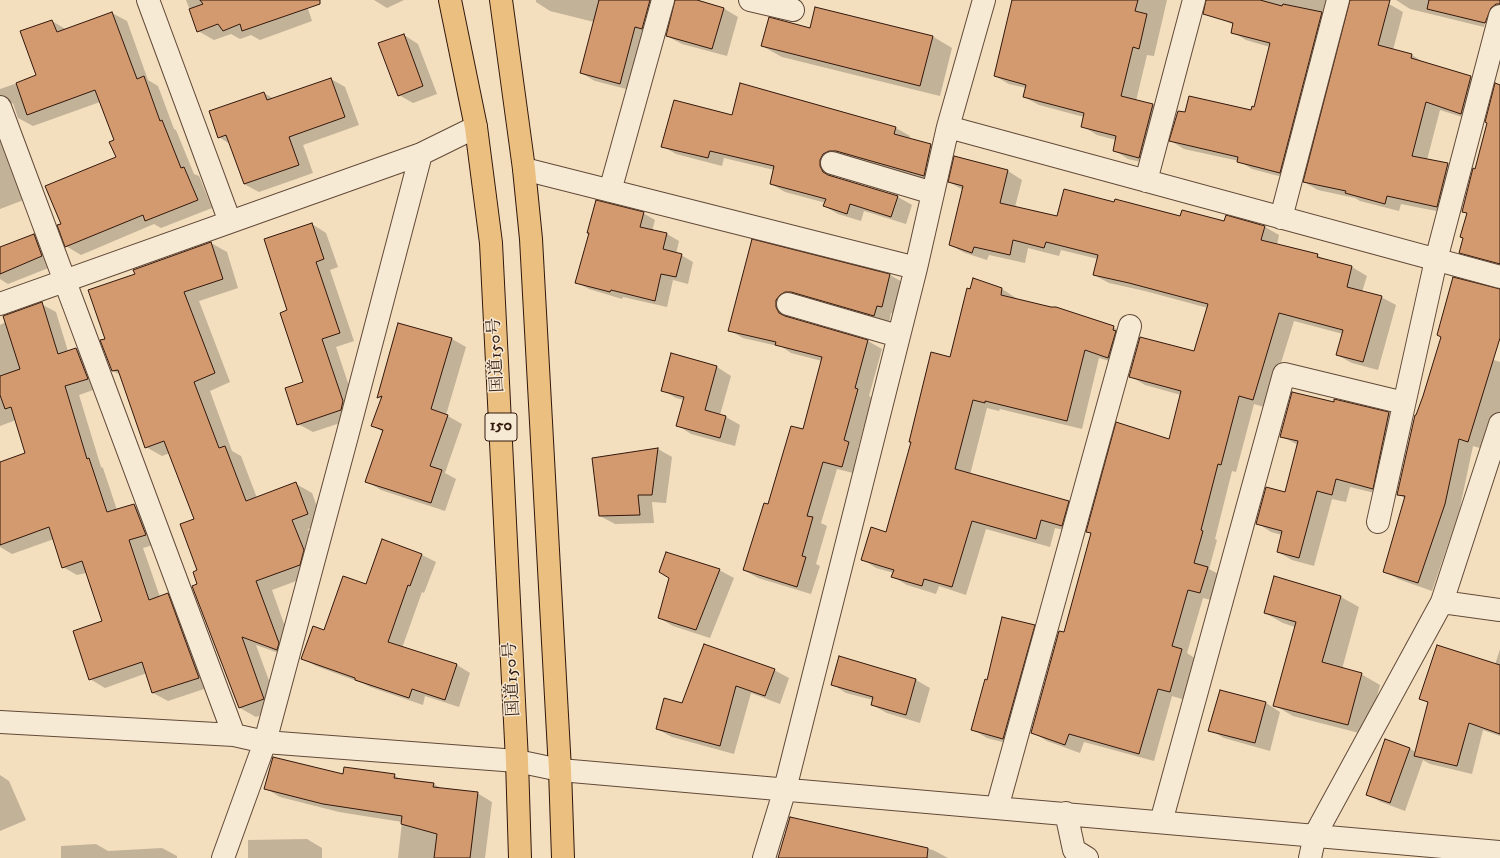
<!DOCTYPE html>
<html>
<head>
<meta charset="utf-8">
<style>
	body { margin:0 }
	canvas { display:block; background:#f3debe }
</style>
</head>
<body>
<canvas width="1500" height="858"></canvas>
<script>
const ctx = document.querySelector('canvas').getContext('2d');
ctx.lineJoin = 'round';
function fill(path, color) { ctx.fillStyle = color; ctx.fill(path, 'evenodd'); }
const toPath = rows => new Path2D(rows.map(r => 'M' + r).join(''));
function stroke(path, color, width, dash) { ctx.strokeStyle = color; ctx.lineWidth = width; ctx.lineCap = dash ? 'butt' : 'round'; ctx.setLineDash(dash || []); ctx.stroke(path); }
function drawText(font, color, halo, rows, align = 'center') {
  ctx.font = font + ' "IM FELL DW Pica","Noto Serif JP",serif'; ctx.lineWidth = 3; ctx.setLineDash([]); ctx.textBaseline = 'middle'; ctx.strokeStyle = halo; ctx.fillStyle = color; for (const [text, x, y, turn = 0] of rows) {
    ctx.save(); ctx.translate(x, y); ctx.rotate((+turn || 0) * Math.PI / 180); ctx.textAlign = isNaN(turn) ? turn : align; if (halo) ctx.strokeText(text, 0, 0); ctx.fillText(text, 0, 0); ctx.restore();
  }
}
fill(toPath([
	[186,0,305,0,312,21,260,40,251,35,240,39,231,34,214,40,198,31],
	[374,0,404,0,387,8],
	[536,0,668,0,634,91,595,81,581,73,594,22,550,11,536,2],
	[676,0,693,0,723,8,738,17,727,56,682,44,667,36],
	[1013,0,1167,0,1154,56,1147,55,1136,101,1153,105,1168,114,1154,165,1128,159,1114,150,1116,140,1097,135,1082,126,1084,117,1039,105,1024,97,1026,88,1009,84,995,76],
	[1227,0,1342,0,1294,180,1252,169,1239,161,1184,149,1171,141,1186,114,1252,111,1255,108,1270,47,1246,40,1232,32,1234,25,1222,19],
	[1351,0,1373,0,1389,4,1403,12,1393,50,1412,55,1426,64,1471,77,1485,85,1475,121,1440,110,1427,160,1448,164,1462,172,1451,214,1401,204,1399,211,1360,201,1355,198,1318,190,1304,182],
	[1396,0,1491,0,1484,27,1410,9],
	[112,13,127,21,148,80,158,86,174,129,176,130,194,174,199,176,212,208,161,228,154,224,81,255,66,246,62,224,117,157,115,140,100,102,33,126,18,118,13,103,5,108,29,198,0,209,0,89,38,76,52,21,67,30],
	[404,35,418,44,437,94,413,103,399,95],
	[932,36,952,48,940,96,782,57,762,46],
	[331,79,345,87,359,125,303,145,313,173,259,192,244,184,230,144,219,137,264,93,274,99],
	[1500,83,1500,268,1475,261,1460,252,1468,214,1463,211,1476,170],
	[733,117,896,128,910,136,909,139,931,145,945,153,938,183,834,167,834,175,836,178,898,197,912,205,906,224,864,211,861,221,838,214,824,206,826,203,785,192,771,184,774,170,724,158,722,166,676,154,662,146],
	[1008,171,1022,180,1015,207,1058,217,1115,203,1181,217,1265,227,1279,235,1277,245,1317,255,1327,261,1352,267,1367,276,1362,292,1381,297,1396,305,1378,370,1352,363,1337,355,1343,334,1294,321,1267,408,1254,404,1236,472,1232,471,1215,539,1217,540,1209,569,1222,576,1215,601,1203,598,1187,653,1196,659,1185,700,1172,696,1154,761,1084,742,1080,753,1047,741,1032,732,1065,633,1092,534,1087,531,1170,440,1181,395,1145,385,1130,376,1195,353,1208,308,1145,291,1109,283,1094,275,1098,259,1061,250,1059,256,1028,248,1025,263,989,255,987,260,965,253,950,245,963,190,949,182],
	[643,213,655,220,652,231,667,234,679,241,676,254,681,255,693,262,688,284,673,280,667,307,623,297,622,299,589,289,576,282],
	[312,224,326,233,338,267,330,270,354,341,336,347,357,410,355,418,313,432,298,424,304,383,289,311],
	[34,235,48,244,56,265,8,284,0,279,0,248],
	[753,241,890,275,904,283,897,314,891,313,889,323,790,308,790,316,792,319,868,341,882,349,869,396,872,398,858,448,863,451,857,474,837,469,821,523,827,526,816,564,820,566,811,594,758,578,744,570,769,506,803,430,822,361,791,353,782,347,743,338,729,330],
	[211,243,227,252,238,288,199,301,230,382,210,391,232,451,241,456,257,498,296,484,312,493,323,523,308,529,319,560,315,574,272,590,294,652,293,658,256,645,279,708,256,717,240,708,193,586,199,584,195,520,170,453,162,456,146,447,121,375,113,371,106,339,136,275],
	[1002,289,1016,298,1016,299,1113,327,1128,336,1123,365,1099,358,1082,429,1000,409,999,411,987,408,970,475,1068,502,1083,510,1077,533,1055,528,1050,547,986,529,966,595,939,586,936,594,907,585,893,577,894,573,876,568,862,559,887,533,951,358],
	[41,304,56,312,68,351,76,349,91,357,102,387,79,395,101,467,103,468,117,510,134,505,149,513,160,543,143,548,160,597,168,595,182,603,213,686,168,701,153,693,147,673,105,688,90,679,104,622,86,573,77,575,63,567,54,539,12,554,0,547,0,463,26,453,16,420,0,426,0,325],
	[398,324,452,339,466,347,446,415,462,424,445,473,456,479,445,511,381,490,366,481,383,432,373,426,382,399,378,397],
	[1440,343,1500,362,1500,436,1483,449,1473,446,1459,512,1432,591,1398,579,1384,571,1406,499,1398,494,1417,416],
	[672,354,717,367,731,376,720,415,726,417,740,425,735,446,691,434,677,425,684,400,676,398,662,390],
	[1335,400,1389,413,1404,422,1387,496,1350,487,1346,502,1332,499,1314,566,1292,560,1278,552,1282,535,1271,532,1257,523,1286,494,1298,445,1281,436,1335,403],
	[658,449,672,457,666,503,652,502,654,523,615,524,600,516],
	[383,541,422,555,436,562,424,593,422,592,402,648,457,665,470,673,459,707,425,696,423,705,370,687,362,683,316,666,302,658,366,585],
	[719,570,734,578,710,638,673,626,659,618],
	[1341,597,1359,607,1342,669,1361,674,1380,685,1367,735,1293,716,1274,705,1295,627,1283,623,1265,613],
	[1034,626,1049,634,1018,746,987,738,972,729,988,681],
	[1500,649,1500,736,1483,730,1472,774,1430,764,1423,760,1405,811,1381,802,1367,794,1410,749,1416,752,1429,703,1421,699,1495,665],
	[840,658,916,680,930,688,920,723,887,713,872,705,873,700,846,693,832,684],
	[774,670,789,678,780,704,751,693,734,754,672,737,657,729,683,704],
	[1221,691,1266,703,1280,712,1270,751,1224,738,1210,730],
	[0,775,9,781,26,820,0,831],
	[394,775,403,781,434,784,442,789,477,793,492,802,485,858,398,858,402,822,339,812,280,797,265,788,344,776],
	[790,818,933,850,948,858,779,858],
	[307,839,322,848,322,858,248,858,248,840],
	[96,844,108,851,162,848,177,856,177,858,61,858,61,846]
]), '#0003');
const building = toPath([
	[200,0,320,0,320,4,242,31,240,24,223,31,218,24,197,32,189,9,203,4,200,0],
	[599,0,650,0,642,29,635,27,620,84,580,73,599,0],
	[675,0,697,0,724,8,712,49,666,36,675,0],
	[1012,0,1138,0,1135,11,1147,14,1139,49,1133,47,1121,96,1153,104,1139,158,1113,151,1116,136,1081,127,1084,113,1023,97,1026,85,994,76,1012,0],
	[1206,0,1260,0,1282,6,1283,4,1322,12,1280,173,1237,162,1238,157,1169,141,1178,111,1185,112,1189,96,1251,110,1252,106,1254,107,1270,43,1231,33,1233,23,1203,14,1206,0],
	[1350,0,1390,0,1378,45,1412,54,1411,58,1471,76,1461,114,1426,102,1412,156,1448,163,1437,207,1387,196,1385,204,1345,193,1346,191,1303,182,1350,0],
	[1429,0,1500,0,1500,4,1496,4,1491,8,1485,23,1427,9,1429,0],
	[815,7,933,36,920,86,761,46,769,17,810,28,815,7],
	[112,12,137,79,144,76,160,121,162,120,181,168,184,167,198,200,145,221,143,215,65,247,57,225,61,224,45,186,116,157,109,142,114,140,95,90,27,115,16,83,36,75,20,31,52,20,57,32,112,12],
	[404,34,423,86,398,96,378,43,404,34],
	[331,78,345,117,289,137,299,165,244,184,226,135,218,138,209,111,264,92,267,100,331,78],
	[740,83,896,127,894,134,931,144,924,176,836,151,829,151,823,154,820,160,820,166,823,172,828,175,898,196,891,217,850,204,847,214,823,206,826,199,770,184,774,166,710,151,708,158,661,147,674,100,732,115,740,83],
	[1495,83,1500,85,1500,264,1459,253,1463,238,1460,237,1467,213,1462,212,1473,168,1475,169,1487,123,1485,122,1495,83],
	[954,156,1008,170,1000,203,1057,216,1064,189,1114,202,1115,199,1180,216,1182,210,1224,221,1226,215,1265,226,1261,240,1318,254,1317,257,1352,266,1347,287,1382,296,1363,362,1336,355,1343,330,1279,313,1253,400,1239,396,1221,465,1218,464,1201,530,1203,531,1194,563,1208,567,1200,593,1188,590,1172,646,1182,649,1170,692,1158,689,1139,754,1069,734,1065,745,1031,733,1059,631,1064,632,1091,533,1086,532,1116,422,1169,439,1181,391,1129,377,1140,337,1194,351,1208,304,1129,283,1093,275,1098,255,1046,242,1044,248,1013,240,1010,255,974,247,972,253,949,245,963,186,948,182,954,156],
	[596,200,644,212,640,227,667,233,663,249,682,254,676,277,661,274,655,301,611,290,610,292,575,283,589,233,587,233,596,200],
	[312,223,324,259,316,262,340,333,322,339,343,401,341,410,297,425,285,388,303,382,280,313,287,310,264,239,312,223],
	[34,234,42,256,0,274,0,247,34,234],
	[752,239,890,274,882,307,877,306,874,316,791,292,785,292,780,295,776,300,776,307,779,313,785,316,868,340,855,388,858,389,844,440,849,442,842,467,823,462,807,516,813,517,802,556,806,557,797,587,743,570,764,503,768,504,791,426,803,429,822,357,775,345,776,342,728,331,752,239],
	[211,242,223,279,184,292,215,373,194,382,219,448,225,446,246,501,296,482,308,514,292,520,304,550,300,565,256,581,279,643,277,650,242,637,264,699,239,708,192,586,197,584,193,572,197,570,180,524,194,519,164,441,145,448,118,370,112,371,100,340,105,339,88,290,135,274,133,270,211,242],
	[1453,277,1500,289,1500,338,1468,442,1459,439,1445,504,1418,583,1383,572,1405,496,1397,495,1415,415,1416,415,1423,396,1441,337,1437,335,1453,277],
	[973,278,1002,288,1001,295,1051,307,1056,307,1114,326,1113,330,1116,331,1108,358,1085,350,1067,421,985,401,985,403,973,400,955,469,1069,501,1062,526,1041,520,1036,539,972,521,952,587,924,579,922,586,891,577,894,570,861,560,871,527,886,532,911,442,909,442,931,352,950,357,967,288,970,289,973,278],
	[42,302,58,354,76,348,88,379,65,386,87,459,89,458,107,512,134,504,146,535,129,540,149,600,168,593,199,678,152,693,142,662,89,680,73,631,102,621,82,561,62,568,49,527,0,545,0,462,25,453,11,407,5,409,0,395,0,376,20,369,3,316,42,302],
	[398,323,452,338,431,409,448,415,430,466,442,470,431,503,365,482,383,430,371,426,382,396,377,398,398,323],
	[671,353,717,366,705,410,726,416,720,438,676,426,684,397,661,391,671,353],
	[1292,392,1334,402,1334,399,1389,412,1373,489,1336,479,1332,495,1317,491,1299,558,1277,552,1282,531,1256,524,1266,487,1285,492,1298,441,1280,437,1292,392],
	[658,448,652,495,638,495,640,515,599,516,592,458,658,448],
	[382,539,422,554,410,586,408,585,388,642,457,664,445,700,412,689,409,698,355,680,355,678,301,659,313,626,324,630,343,576,366,584,382,539],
	[666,552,720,569,696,630,658,618,669,578,659,572,666,552],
	[1274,576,1341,596,1322,662,1362,673,1348,725,1273,706,1296,622,1264,613,1274,576],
	[1002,617,1035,625,1003,739,971,730,985,679,987,680,1002,617],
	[704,644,775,669,765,696,736,686,720,746,656,729,664,698,682,703,704,644],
	[1437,645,1500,665,1500,734,1469,723,1457,766,1414,756,1428,702,1419,699,1437,645],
	[839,656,916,679,906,715,871,705,873,697,831,685,839,656],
	[1220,690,1266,702,1255,743,1208,731,1220,690],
	[1385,739,1410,748,1390,803,1366,795,1385,739],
	[273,757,343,774,344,767,395,774,394,778,434,783,433,787,478,792,470,858,434,858,437,834,401,824,402,816,323,804,264,789,273,757],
	[790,817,928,848,927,858,778,858,790,817]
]);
fill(building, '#d3996f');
stroke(building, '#32180c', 1);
const minor = toPath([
	[148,0,230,222],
	[750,0,793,10],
	[0,107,234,735],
	[948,127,1500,277],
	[832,163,933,193],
	[524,169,916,268],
	[1146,181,1194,0],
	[610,191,663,0],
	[1281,218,1338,0],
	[0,304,421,154,476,127],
	[788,304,898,336],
	[1378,522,1436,260,1500,16],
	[1442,602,1500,610],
	[0,722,234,735,265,742,517,761,560,770,1500,852],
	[997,808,1130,326],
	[1066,813,1074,850,1087,858],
	[1161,822,1284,374,1404,403],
	[223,858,265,742,346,440,421,154],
	[764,858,785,789,916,268,948,127,984,0],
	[1310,858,1315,835,1442,602,1500,424]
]);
const highway = toPath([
	[450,0,476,127,491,243,517,761,520,858],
	[501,0,524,169,531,239,560,770,563,858]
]);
stroke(minor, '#624a38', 24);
stroke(highway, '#32180c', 24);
stroke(minor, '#f7ead5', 22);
stroke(highway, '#eabf7f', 22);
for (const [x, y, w] of [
	[501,427,32]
]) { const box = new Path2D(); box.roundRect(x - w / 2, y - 14, w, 28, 3); ctx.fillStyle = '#f7ead5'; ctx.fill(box); stroke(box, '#32180c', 1); }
drawText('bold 16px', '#32180c', null, [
	["150",501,427]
]);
drawText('17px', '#32180c', '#f7ead5', [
	["国道150号",497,355,-93],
	["国道150号",513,679,-93]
]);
</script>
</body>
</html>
